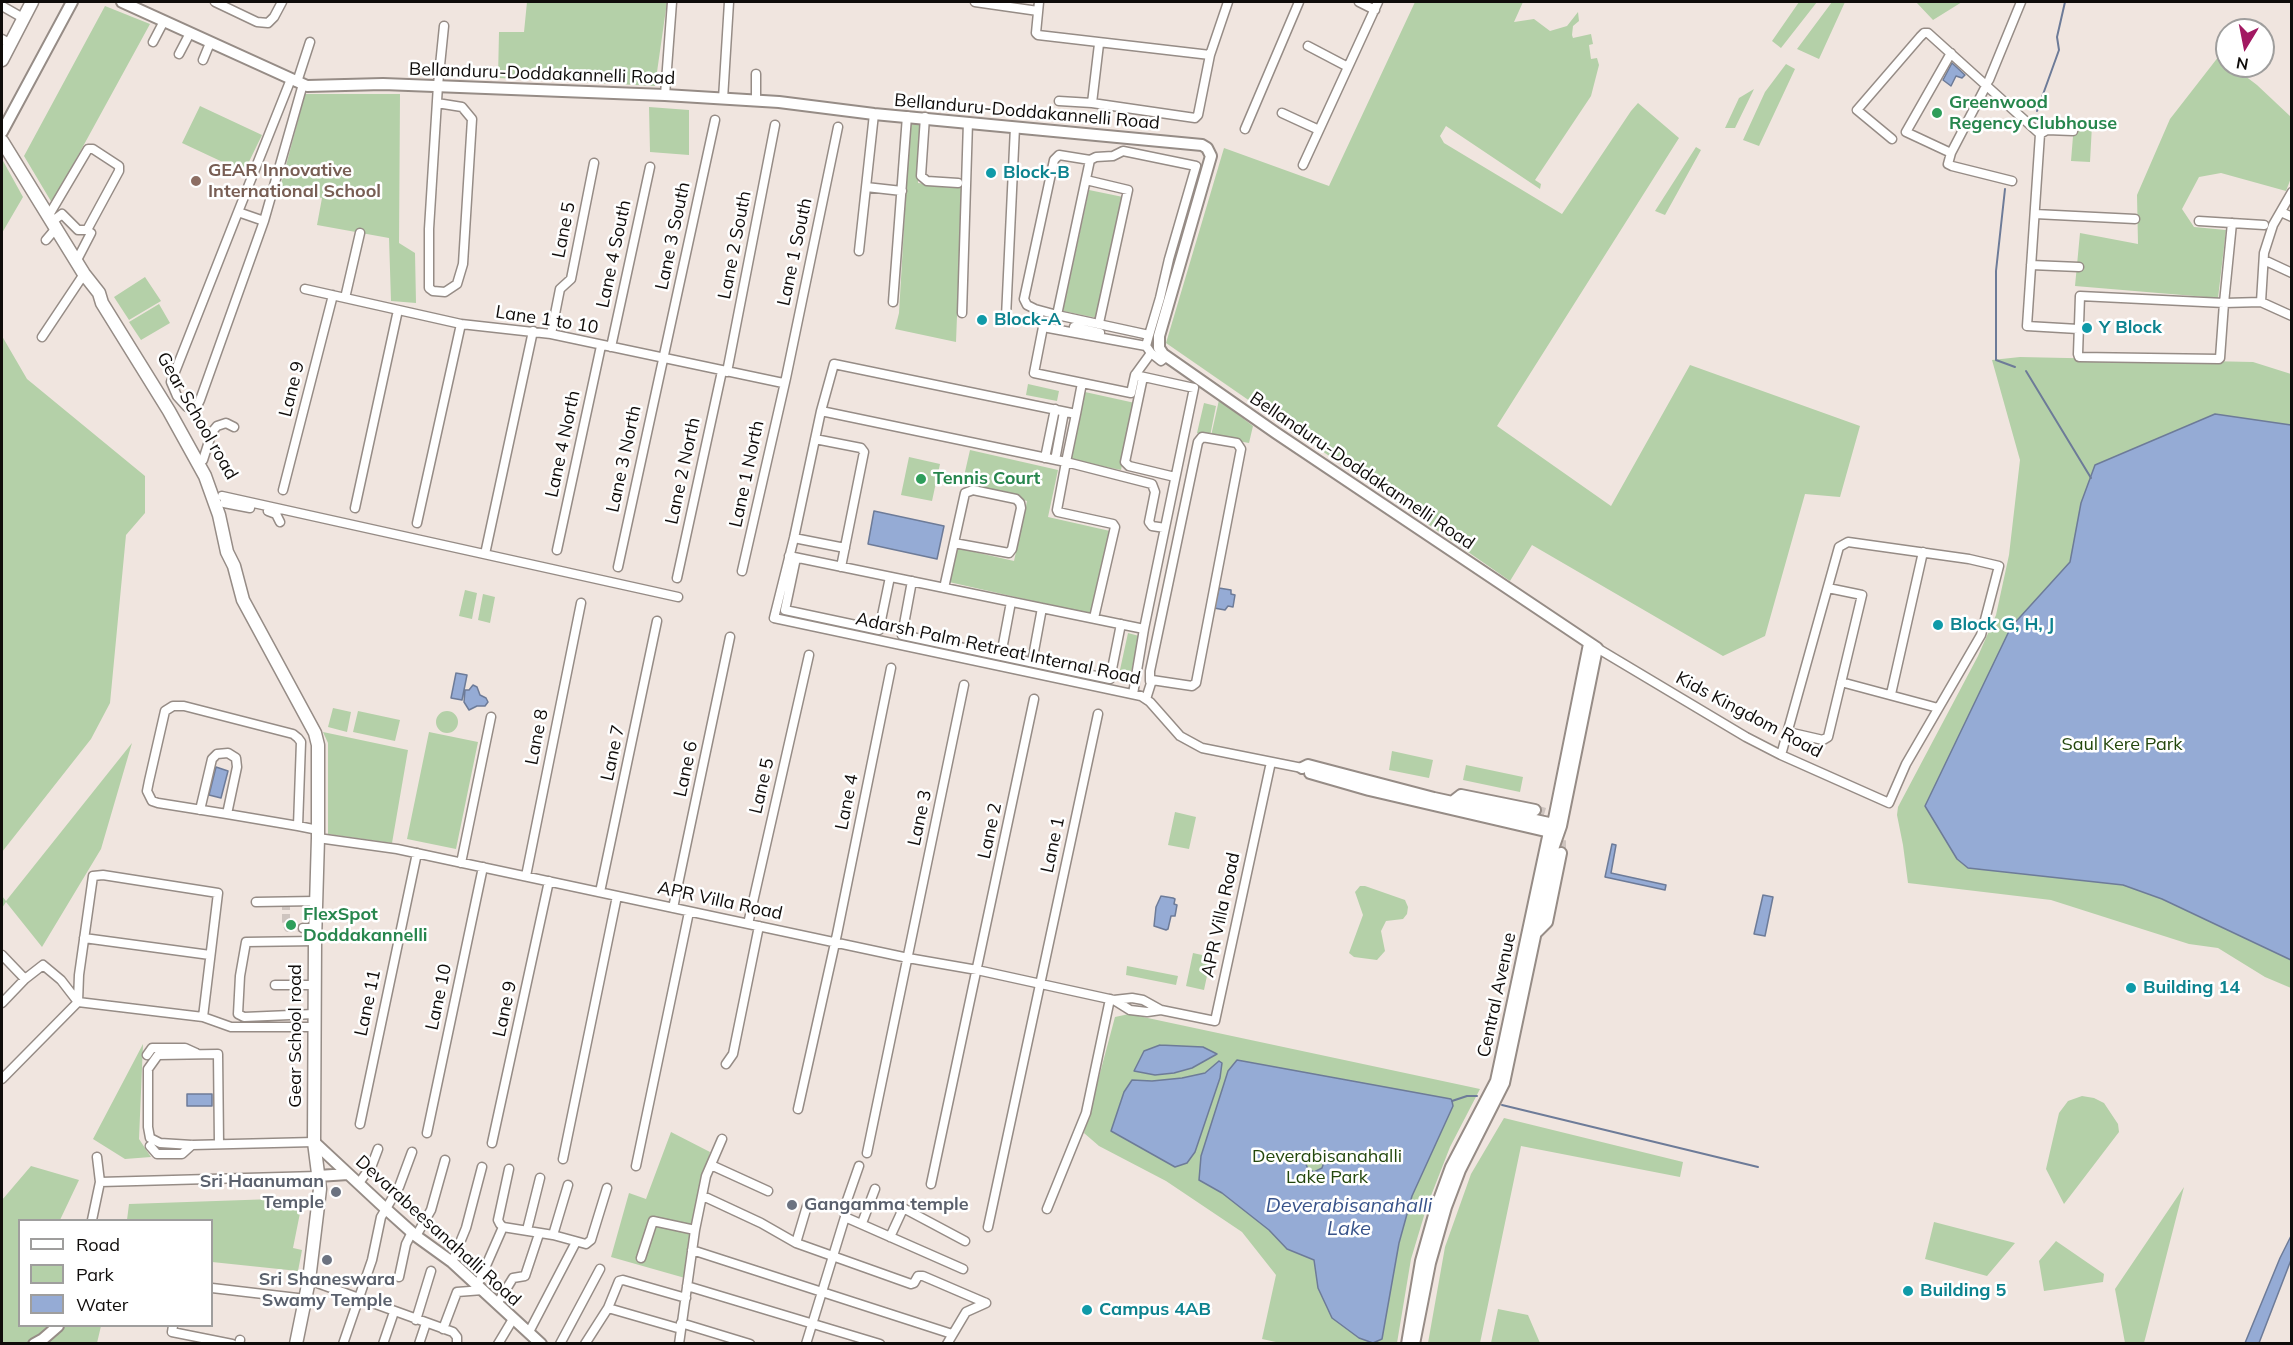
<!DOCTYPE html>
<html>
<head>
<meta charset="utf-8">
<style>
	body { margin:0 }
	#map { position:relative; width:2293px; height:1345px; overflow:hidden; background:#f0e5df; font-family:Mulish,sans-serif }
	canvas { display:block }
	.frame { position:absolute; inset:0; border:3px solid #0f0c0a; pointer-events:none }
	.legend { position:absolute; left:18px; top:1219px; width:195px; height:108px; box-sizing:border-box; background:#fff; border:2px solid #9f9e9d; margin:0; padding:8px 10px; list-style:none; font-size:18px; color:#0f0c0a }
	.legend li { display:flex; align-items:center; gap:12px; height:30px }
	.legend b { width:30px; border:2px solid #9f9e9d }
	.north { position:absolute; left:2215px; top:18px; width:60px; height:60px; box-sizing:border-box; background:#fff; border:2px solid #9f9e9d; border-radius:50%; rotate:190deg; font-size:16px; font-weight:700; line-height:24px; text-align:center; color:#0f0c0a }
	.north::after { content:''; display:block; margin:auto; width:21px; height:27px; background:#a21962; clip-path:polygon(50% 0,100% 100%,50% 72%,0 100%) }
</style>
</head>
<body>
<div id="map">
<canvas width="2293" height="1345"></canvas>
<div class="frame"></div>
<ul class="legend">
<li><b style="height:8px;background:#fff"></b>Road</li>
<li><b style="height:16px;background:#b4d0a8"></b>Park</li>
<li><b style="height:16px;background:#95abd5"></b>Water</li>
</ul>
<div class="north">N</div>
</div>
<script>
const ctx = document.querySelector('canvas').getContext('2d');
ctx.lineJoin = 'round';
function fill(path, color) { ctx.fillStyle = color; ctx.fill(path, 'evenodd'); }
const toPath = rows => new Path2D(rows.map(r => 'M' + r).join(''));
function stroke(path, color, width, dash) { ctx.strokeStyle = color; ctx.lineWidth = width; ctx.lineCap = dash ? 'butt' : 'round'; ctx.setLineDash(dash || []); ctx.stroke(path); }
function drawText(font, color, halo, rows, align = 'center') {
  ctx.font = font + ' Mulish,sans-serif'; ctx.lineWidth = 5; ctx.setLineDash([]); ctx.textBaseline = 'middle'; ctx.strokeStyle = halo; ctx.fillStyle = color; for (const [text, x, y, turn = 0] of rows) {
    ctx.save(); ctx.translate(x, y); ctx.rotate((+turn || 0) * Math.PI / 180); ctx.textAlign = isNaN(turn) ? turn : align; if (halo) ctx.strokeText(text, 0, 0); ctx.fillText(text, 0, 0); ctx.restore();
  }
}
fill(toPath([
	[527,2,667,2,655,86,498,78,499,32,524,32],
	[1415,2,1523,2,1514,22,1534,19,1550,31,1567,26,1578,12,1579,21,1573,26,1572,35,1573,38,1591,34,1593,44,1589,45,1591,59,1597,58,1599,65,1591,96,1535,180,1541,184,1540,189,1446,126,1440,136,1444,143,1562,214,1631,111,1638,103,1679,138,1497,426,1611,506,1690,365,1860,426,1840,497,1805,494,1765,636,1723,656,1532,545,1510,581,1166,343,1224,148,1329,186],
	[1799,2,1817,2,1781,48,1772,41],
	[1832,2,1845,2,1819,59,1797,49],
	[1916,2,1962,2,1933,20],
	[105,6,150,24,52,203,24,156],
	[2219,56,2227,62,2227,66,2232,66,2257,85,2291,117,2291,178,2286,191,2221,173,2199,177,2182,209,2194,227,2226,230,2218,298,2075,286,2080,233,2138,244,2137,195,2170,119],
	[1786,64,1795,69,1759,146,1743,140,1765,92],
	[1754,89,1735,128,1725,128,1739,98],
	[305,94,400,94,399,243,415,253,416,303,391,301,389,238,317,225,322,198,280,188],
	[200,106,262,135,244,172,182,143],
	[649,107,689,110,689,155,650,152],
	[910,124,922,125,918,183,962,187,956,342,895,329,899,313],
	[2074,124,2092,125,2090,162,2071,161],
	[1696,147,1701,150,1665,215,1655,211],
	[2,159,23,197,2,233],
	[1089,190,1123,197,1097,318,1063,311],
	[145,277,161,301,129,320,114,297],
	[159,304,170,323,141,340,129,322],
	[2,336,27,379,145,476,145,513,126,535,110,703,91,739,2,852],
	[2020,357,2253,362,2291,374,2291,988,2265,977,2218,948,2189,944,2051,900,1908,883,1903,845,1897,815,1898,807,1978,656,1996,615,2009,555,2020,460,1992,360],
	[1028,384,1059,391,1057,401,1026,395],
	[1085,392,1135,403,1121,470,1071,460],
	[1219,400,1253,426,1249,443,1211,436],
	[1204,403,1216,406,1210,436,1197,433],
	[970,450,1058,470,1048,517,1110,531,1091,614,949,582,957,548,1014,561,1027,501,962,485],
	[909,457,940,464,932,501,901,495],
	[465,590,477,593,472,619,459,616],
	[483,594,495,597,490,623,478,620],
	[1128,633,1139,636,1129,682,1118,679],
	[333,708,351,712,347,732,328,727],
	[358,711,400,720,395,741,353,732],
	'436 722a11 11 0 1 1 22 0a11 11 0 1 1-22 0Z',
	[323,732,408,750,392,843,328,834,328,743],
	[429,732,478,742,456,849,407,839],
	[132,743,101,849,42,947,6,902,2,908,2,896,6,901],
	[1392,751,1433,760,1429,778,1389,770],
	[1466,765,1523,777,1520,792,1463,780],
	[1175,812,1196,817,1189,849,1168,845],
	[1360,886,1365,886,1405,900,1408,907,1407,914,1403,919,1386,921,1381,931,1385,951,1377,960,1354,957,1349,953,1363,915,1355,892],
	[1193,953,1211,957,1204,990,1186,986],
	[1127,966,1178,976,1176,985,1126,975],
	[1129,1014,1480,1089,1450,1147,1427,1206,1411,1259,1397,1343,1285,1344,1262,1339,1276,1275,1242,1232,1166,1181,1099,1146,1084,1133,1115,1017],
	[143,1044,139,1139,151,1157,125,1159,93,1139],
	[2082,1096,2094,1098,2104,1103,2118,1124,2119,1132,2064,1204,2046,1169,2059,1113,2068,1101],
	[1504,1118,1683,1162,1680,1177,1521,1146,1480,1343,1428,1343,1445,1247,1471,1174],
	[671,1132,710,1152,696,1209,685,1278,611,1257,629,1193,646,1199],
	[31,1166,79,1180,60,1220,20,1220,20,1326,101,1326,97,1343,2,1344,2,1200],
	[2184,1187,2144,1343,2125,1343,2115,1289],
	[303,1198,293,1248,302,1250,298,1271,212,1262,212,1220,127,1220,129,1204],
	[1934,1222,2015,1243,1987,1276,1925,1259],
	[2056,1241,2104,1274,2103,1282,2044,1291,2039,1261],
	[1498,1309,1528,1315,1540,1343,1491,1343]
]), '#b4d0a8');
const water = toPath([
	[1952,63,1965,75,1962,78,1956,76,1951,86,1943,80,1952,63],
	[2215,414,2291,425,2291,960,2162,899,2123,885,1968,868,1957,859,1925,806,2011,627,2070,562,2081,503,2095,465,2215,414],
	[874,511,944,526,937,559,868,544,874,511],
	[1219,588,1231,590,1231,594,1235,595,1233,607,1228,606,1225,610,1214,608,1219,588],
	[456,673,467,675,462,700,451,698,456,673],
	[473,685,477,687,480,695,486,698,488,702,485,706,477,706,469,710,464,702,465,690,469,690,473,685],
	[216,767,228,771,221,798,209,795,216,767],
	[1612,844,1616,845,1611,873,1666,885,1665,890,1605,877,1612,844],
	[1763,895,1773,897,1765,936,1754,934,1763,895],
	[1161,896,1173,898,1175,899,1174,904,1177,905,1175,916,1171,916,1168,929,1166,930,1154,926,1156,907,1161,896],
	[1160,1045,1203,1047,1217,1054,1192,1068,1174,1073,1155,1075,1134,1071,1144,1051,1160,1045],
	[1237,1060,1451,1099,1452,1101,1453,1106,1412,1196,1399,1243,1382,1339,1373,1343,1359,1338,1332,1318,1318,1288,1314,1260,1287,1249,1269,1230,1222,1193,1199,1180,1201,1156,1228,1071,1237,1060],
	[1314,1153,1322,1156,1324,1162,1322,1168,1314,1172,1308,1169,1305,1162,1308,1156,1314,1153],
	[1219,1061,1222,1063,1220,1078,1195,1152,1187,1163,1175,1167,1111,1131,1124,1092,1132,1080,1152,1081,1182,1078,1205,1073,1219,1061],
	[187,1094,212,1094,212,1106,187,1106,187,1094],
	[2291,1236,2291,1260,2259,1343,2245,1343,2280,1258,2291,1236]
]);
fill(water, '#95abd5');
stroke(water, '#6d7b98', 1.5);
stroke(toPath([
	[2037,111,2059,50,2057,37,2065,2],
	[2005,189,1996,271,1996,360,2015,367],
	[2026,371,2091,478],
	[1452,1101,1467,1096,1477,1096],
	[1502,1105,1758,1167]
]), '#6d7b98', 2);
stroke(toPath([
	[286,902,286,921,288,928,303,928]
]), '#cec4bf', 8, [8, 4]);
stroke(toPath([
	[1535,810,1552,815,1557,823,1561,836,1561,853]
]), '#cec4bf', 10, [10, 5]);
const minor = toPath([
	[215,2,257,22,268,23,274,17,282,2],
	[975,2,1038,11],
	[1039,2,1036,33,1038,35,1210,55],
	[1359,2,1375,10],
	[2,6,23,18],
	[2,39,9,43],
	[153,42,164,21],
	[1099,44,1092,103,1195,118,1198,115,1210,55,1228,2],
	[1308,46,1348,67],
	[1951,53,1906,132,1951,153,1987,84],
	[179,54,190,33],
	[203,60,210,43],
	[1989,80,2021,2],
	[297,82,310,42],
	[665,95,672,2],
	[723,99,729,2],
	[756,101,756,74],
	[1059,101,1092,103],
	[437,103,462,107,472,119,463,264,457,284,445,292,433,291,429,288,429,229,438,85,444,26],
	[1282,113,1319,130],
	[925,117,921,176,927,181,958,183],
	[1245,129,1299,2],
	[2040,134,2047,130,2073,131],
	[1892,139,1857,110,1920,37,1924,33,1928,33,2040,134,2027,326,2078,329],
	[1951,153,1948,164,1952,166,2012,181],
	[1303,165,1378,2],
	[1086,180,1128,190,1099,323],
	[866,187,902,191],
	[238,212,264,221,200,400,197,406,187,407,177,396,171,382,238,212],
	[238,212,291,79],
	[2281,212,2292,217],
	[2035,214,2135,219],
	[49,215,88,149,93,149,119,166,119,171,87,230,78,230,62,214,53,221],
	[264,221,303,84],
	[2199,221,2264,225],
	[2232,223,2224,303,2220,358,2219,359,2079,357,2078,354,2080,296,2224,303,2261,302,2292,316],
	[46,240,57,227],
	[859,251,874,114],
	[77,260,91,233],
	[2264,260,2292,273],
	[2031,265,2079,267],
	[305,289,461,324,551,334,783,383],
	[345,298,360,233],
	[893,302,907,116],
	[2261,302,2264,253,2273,225,2292,192],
	[962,313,968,122],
	[1057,315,1090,160],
	[1006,317,1015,127],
	[1074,327,1100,333],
	[551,334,560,289,571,279,594,163],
	[42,337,84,274],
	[1146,346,1043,327,1034,373,1131,393,1135,375,1151,353,1146,346,1149,335,1160,298,1169,259,1196,166,1123,151,1113,156,1096,157,1090,160,1059,155,1054,160,1024,299,1027,305,1035,309,1057,315,1149,335],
	[611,347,650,167],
	[1151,353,1161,361,1166,357],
	[727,372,775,125],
	[1143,377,1125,462,1129,466,1175,477],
	[821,411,1066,462,1057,510,1058,512,1113,524,1115,527,1094,618],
	[1076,414,1082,383],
	[815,439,861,448,864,452,841,567],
	[1056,455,1064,412],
	[1045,458,1055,409],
	[203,460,212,432,217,426,226,423,234,427],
	[283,490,333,295],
	[222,496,678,597],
	[224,503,250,508],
	[355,508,398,310],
	[268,511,276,514,280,522],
	[417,523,461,324],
	[1165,528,1152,526,1149,522,1155,492,1152,484,1066,462,1076,414,834,364,821,411,794,538,774,618,1141,696,1150,702,1180,736,1202,748,1302,768],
	[794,538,845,548],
	[557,550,601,346],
	[485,554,533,331],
	[789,556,1144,629],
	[796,558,785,610,879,630,890,577],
	[618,567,715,120],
	[742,571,786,378,838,127],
	[677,578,722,371],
	[912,581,902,635,1110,679,1121,624],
	[944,588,965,493,973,490,1016,499,1020,503,1021,508,1012,549,1009,553,954,543],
	[1597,648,1746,737,1781,755,1889,803,1906,764,1981,635,1999,566,1969,559,1848,542,1839,547,1781,755],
	[1001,655,1011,602],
	[1032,662,1042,608],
	[1841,682,1938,708],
	[1133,694,1144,629,1194,388,1135,375],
	[1891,694,1923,552],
	[1146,699,1152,680,1192,686,1196,683,1241,449,1237,443,1202,437,1198,442,1150,671,1150,681],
	[1788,732,1823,740,1828,737,1862,595,1828,588],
	[200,810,212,759,217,754,228,753,236,758,237,767,227,814],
	[298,826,301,742,298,738,293,734,184,706,173,706,165,711,149,781,147,791,152,801,158,803,227,814,298,826,318,830],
	[318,838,397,849,908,958,977,970,1114,1000,1132,998,1143,1000,1161,1010,1147,1012,1130,1010,1114,1000],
	[461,863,491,717],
	[526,876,581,603],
	[600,892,657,621],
	[256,902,316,901],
	[673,908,730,637],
	[748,924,809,655],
	[303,928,315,928],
	[84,938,210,955],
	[2,955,25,979],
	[275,985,314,985],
	[2,1003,25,979,43,965,61,980,78,1002,2,1079],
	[1161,1010,1215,1021,1271,762],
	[314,1014,244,1017,238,1014,240,976,246,942,315,941],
	[203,1017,78,1002,79,975,93,876,103,875,218,893,203,1017,231,1027,314,1027],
	[147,1055,152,1048,185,1048,196,1053],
	[726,1064,733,1054,759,926],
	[798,1109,837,934,891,668],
	[360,1124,417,853],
	[427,1133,483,867],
	[492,1143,549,881],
	[219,1144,218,1054,158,1055,148,1069,148,1127,150,1138,160,1143,192,1145,314,1142],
	[150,1146,157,1154,182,1154,192,1145],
	[867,1153,964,685],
	[97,1157,100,1182],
	[563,1159,617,896],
	[711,1165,768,1191],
	[636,1166,689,912],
	[509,1169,498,1220,500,1224,503,1227,553,1235,586,1244,591,1240,607,1188],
	[359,1183,372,1165,378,1149],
	[931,1184,1034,699],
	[703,1196,761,1223,796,1243,911,1284,914,1283,918,1276,923,1276,986,1303],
	[1047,1209,1086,1113,1110,999],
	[845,1217,963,1269],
	[92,1220,100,1182,318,1176],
	[862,1223,875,1189],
	[988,1227,1098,714],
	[527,1230,540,1178],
	[553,1235,568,1185],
	[416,1236,431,1210,445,1160],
	[890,1237,902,1211,905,1209,965,1241],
	[796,1243,807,1206],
	[692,1250,952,1334],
	[641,1258,653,1221,695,1230],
	[452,1262,466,1228,482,1167],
	[399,1277,406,1244,412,1232],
	[309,1280,453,1332,457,1337,457,1344],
	[478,1284,503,1227],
	[687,1286,880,1344],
	[212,1288,306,1299],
	[497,1304,513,1278,525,1276,539,1234],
	[608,1308,681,1329],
	[416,1320,431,1271],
	[681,1323,750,1344],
	[173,1326,172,1332,232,1344],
	[443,1329,457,1292,483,1290],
	[529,1332,576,1242],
	[239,1344,240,1340],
	[343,1344,372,1260,381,1217,399,1187,412,1152],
	[383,1344,394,1312],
	[419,1344,426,1323],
	[498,1344,513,1319],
	[560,1344,600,1269],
	[585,1344,608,1308,619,1281,623,1280,686,1298],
	[679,1344,695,1230,706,1176,722,1139],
	[806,1344,845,1217,845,1206,859,1166],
	[947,1344,966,1312,986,1303]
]);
const tertiary = toPath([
	[122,2,307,86,383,84,665,95,779,102,874,114,1202,145,1207,148,1211,156,1159,336,1159,348,1163,354,1276,433,1597,648,1561,826,1554,846,1504,1083,1460,1170,1446,1207,1430,1263,1414,1344],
	[2,132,72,2],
	[1302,768,1308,765,1434,798,1558,825],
	[1310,773,1369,790,1554,833],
	[1452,802,1461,795,1535,810],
	[1536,933,1547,922,1561,853],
	[314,1142,387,1210,416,1236,452,1262,541,1344],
	[318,1176,348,1174],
	[34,1344,43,1339,58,1326],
	[1407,1344,1421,1261,1436,1208,1451,1167,1496,1081,1549,832,1553,824,1589,644]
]);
const secondary = toPath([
	[2,60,32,2],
	[2,141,84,274,99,293,102,303,169,411,205,476,219,515,227,552,234,566,243,600,315,733,318,745,318,838,315,941,314,1142,320,1189,309,1280,296,1344]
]);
stroke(minor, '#968c86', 11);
stroke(tertiary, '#968c86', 14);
stroke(secondary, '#968c86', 15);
stroke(minor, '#fff', 8);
stroke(tertiary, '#fff', 10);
stroke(secondary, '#fff', 12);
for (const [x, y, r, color] of [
	[1937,113,6,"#2e9e5b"],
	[991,173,6,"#0f9aa8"],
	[196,181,6,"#8d6e63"],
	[982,320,6,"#0f9aa8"],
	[2087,328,6,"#0f9aa8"],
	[921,479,6,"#2e9e5b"],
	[1938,625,6,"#0f9aa8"],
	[291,925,6,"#2e9e5b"],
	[2131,988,6,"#0f9aa8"],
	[336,1192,6,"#6b7280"],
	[792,1205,6,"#6b7280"],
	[327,1260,6,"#6b7280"],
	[1908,1291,6,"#0f9aa8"],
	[1087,1310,6,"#0f9aa8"]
]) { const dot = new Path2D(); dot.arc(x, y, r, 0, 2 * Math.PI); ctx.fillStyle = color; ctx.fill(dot); stroke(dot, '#fff', 2); }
drawText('18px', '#0f0c0a', '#fff', [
	["Bellanduru-Doddakannelli Road",542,74,2],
	["Bellanduru-Doddakannelli Road",1027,112,5],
	["Lane 5",564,230,-79],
	["Lane 3 South",673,236,-78],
	["Lane 2 South",735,245,-79],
	["Lane 1 South",795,252,-78],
	["Lane 4 South",614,254,-78],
	["Lane 1 to 10",547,320,9],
	["Lane 9",292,389,-76],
	["Gear School road",197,416,60],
	["Lane 4 North",563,444,-78],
	["Lane 3 North",624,459,-78],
	["Lane 2 North",683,471,-78],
	["Bellanduru-Doddakannelli Road",1362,471,34],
	["Lane 1 North",747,474,-78],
	["Adarsh Palm Retreat Internal Road",998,649,12],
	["Kids Kingdom Road",1749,715,28],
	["Lane 8",537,737,-79],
	["Lane 7",613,753,-78],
	["Lane 6",686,769,-78],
	["Lane 5",762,786,-77],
	["Lane 4",847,802,-79],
	["Lane 3",920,818,-78],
	["Lane 2",990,831,-78],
	["Lane 1",1053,845,-78],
	["APR Villa Road",720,901,12],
	["APR Villa Road",1221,915,-78],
	["Central Avenue",1497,995,-78],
	["Lane 10",439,997,-78],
	["Lane 11",368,1003,-78],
	["Lane 9",505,1009,-78],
	["Gear School road",296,1036,-90],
	["Devarabeesanahalli Road",438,1231,42]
]);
drawText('bold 18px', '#27864d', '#fff', [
	["Greenwood",1949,103],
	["Regency Clubhouse",1949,124],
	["Tennis Court",933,479],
	["FlexSpot",303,915],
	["Doddakannelli",303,936]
], 'left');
drawText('bold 18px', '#785e54', '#fff', [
	["GEAR Innovative",208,171],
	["International School",208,192]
], 'left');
drawText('bold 18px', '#0d838f', '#fff', [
	["Block-B",1003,173],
	["Block-A",994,320],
	["Y Block",2099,328],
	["Block G, H, J",1950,625],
	["Building 14",2143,988],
	["Building 5",1920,1291],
	["Campus 4AB",1099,1310]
], 'left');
drawText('18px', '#23470c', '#fff', [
	["Saul Kere Park",2122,745],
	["Deverabisanahalli",1327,1157],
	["Lake Park",1327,1178]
]);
drawText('bold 18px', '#5b616d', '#fff', [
	["Sri Haanuman",324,1182],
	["Temple",324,1203],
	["Gangamma temple",804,1205,"left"],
	["Sri Shaneswara",327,1280,"center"],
	["Swamy Temple",327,1301,"center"]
], 'right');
drawText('italic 20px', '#38538a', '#fff', [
	["Deverabisanahalli",1349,1206],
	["Lake",1349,1229]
]);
</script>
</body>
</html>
